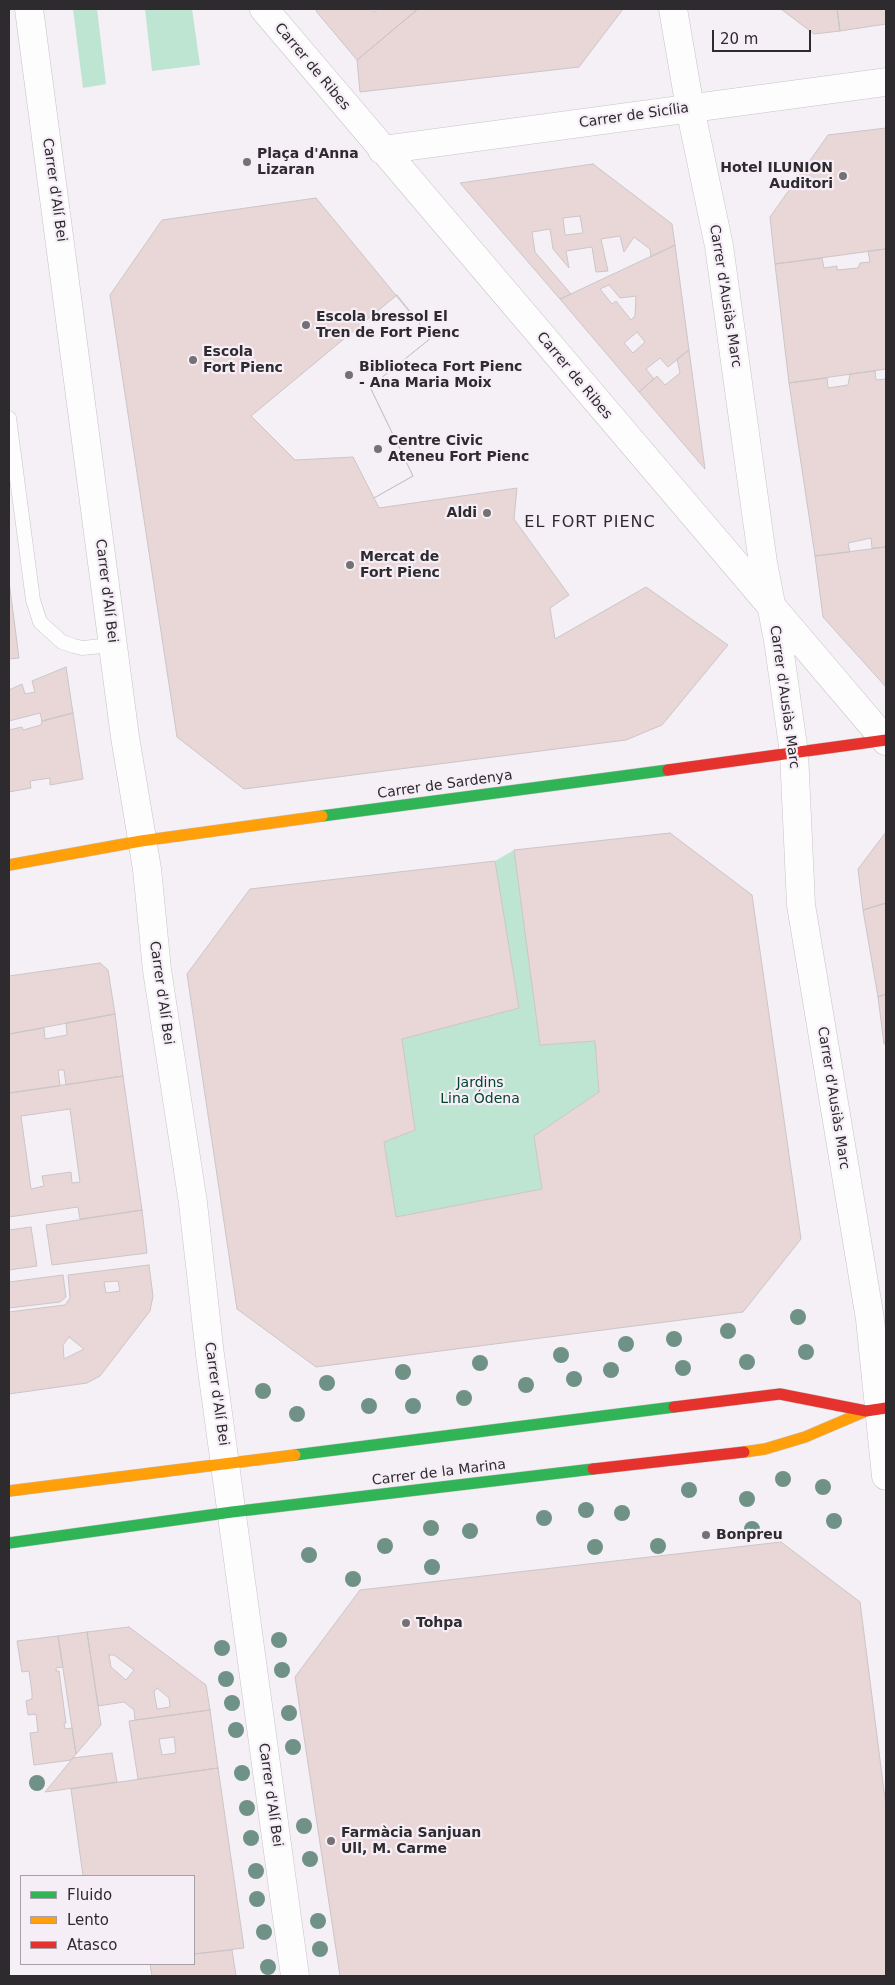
<!DOCTYPE html>
<html>
<head>
<meta charset="utf-8">
<style>
	body { margin:0 }
	#map { position:relative; width:895px; height:1985px; overflow:hidden; background:#f5f0f5; font-family:"DejaVu Sans",sans-serif }
	canvas { display:block }
	.frame { position:absolute; inset:0; border:10px solid #2e2b2e; pointer-events:none }
	.legend { position:absolute; left:20px; top:1875px; width:175px; height:90px; box-sizing:border-box; background:#f6eef7; border:1px solid #a6a0a7; margin:0; padding:6px 9px; list-style:none; font-size:15px; color:#2e2b2e }
	.legend li { display:flex; align-items:center; gap:10px; height:25px }
	.legend b { width:25px; border:1px solid #a6a0a7 }
	.scale { position:absolute; left:712px; top:30px; width:99px; height:22px; box-sizing:border-box; border:2px solid #2e2b2e; border-top:0; padding-left:6px; font-size:15px; line-height:18px; white-space:nowrap; color:#2e2b2e; -webkit-text-stroke:4px #f6eef7; paint-order:stroke }
</style>
</head>
<body>
<div id="map">
<canvas width="895" height="1985"></canvas>
<div class="frame"></div>
<ul class="legend">
<li><b style="height:6px;background:#30b455"></b>Fluido</li>
<li><b style="height:6px;background:#ff9f0a"></b>Lento</li>
<li><b style="height:6px;background:#e5322d"></b>Atasco</li>
</ul>
<div class="scale">20 m</div>
</div>
<script>
const ctx = document.querySelector('canvas').getContext('2d');
ctx.lineJoin = 'round';
function fill(path, color) { ctx.fillStyle = color; ctx.fill(path, 'evenodd'); }
const toPath = rows => new Path2D(rows.map(r => 'M' + r).join(''));
function stroke(path, color, width, dash) { ctx.strokeStyle = color; ctx.lineWidth = width; ctx.lineCap = dash ? 'butt' : 'round'; ctx.setLineDash(dash || []); ctx.stroke(path); }
function drawText(font, color, halo, rows, align = 'center') {
  ctx.font = font + ' "DejaVu Sans",sans-serif'; ctx.lineWidth = 4.5; ctx.setLineDash([]); ctx.textBaseline = 'middle'; ctx.strokeStyle = halo; ctx.fillStyle = color; for (const [text, x, y, turn = 0] of rows) {
    ctx.save(); ctx.translate(x, y); ctx.rotate((+turn || 0) * Math.PI / 180); ctx.textAlign = isNaN(turn) ? turn : align; if (halo) ctx.strokeText(text, 0, 0); ctx.fillText(text, 0, 0); ctx.restore();
  }
}
fill(toPath([
	[73,9,97,9,106,84,83,88],
	[145,9,192,9,200,65,152,71],
	[514,850,540,1045,595,1041,599,1092,534,1136,542,1189,396,1217,384,1142,415,1130,402,1039,519,1008,495,861]
]), '#bee4d2');
const building = toPath([
	[318,9,372,9,374,12,378,9,418,9,357,60,316,11,318,9],
	[418,9,623,9,579,67,360,92,357,60,418,9],
	[781,9,837,9,840,31,814,34,781,9],
	[837,9,886,9,886,24,840,31,837,9],
	[886,128,886,249,775,264,770,217,828,135,886,128],
	[593,164,672,224,675,245,651,257,650,249,634,237,624,252,620,236,601,239,608,271,596,272,592,247,566,251,569,268,553,249,550,229,532,232,535,252,571,294,560,299,460,183,593,164],
	[580,216,583,233,565,235,563,218,580,216],
	[316,198,431,338,370,387,413,476,374,498,379,508,517,488,514,519,569,595,550,608,555,639,646,587,728,645,662,725,626,740,244,789,177,737,110,295,162,220,316,198],
	[675,245,689,350,668,367,660,358,646,369,654,379,639,392,560,299,675,245],
	[609,285,620,298,636,296,635,316,631,320,616,301,612,304,600,289,609,285],
	[637,332,645,342,633,353,624,343,637,332],
	[886,249,886,369,789,383,775,264,822,258,824,268,837,266,837,270,858,268,860,263,870,262,868,251,886,249],
	[397,295,431,338,370,387,413,476,374,498,353,457,295,460,251,416,397,295],
	[689,350,705,469,639,392,657,376,665,385,680,373,677,359,689,350],
	[875,371,876,380,886,379,886,547,872,548,871,538,848,543,850,552,815,556,789,383,827,378,828,388,848,385,850,374,875,371],
	[886,547,886,687,823,617,815,556,886,547],
	[9,581,19,658,9,659,9,581],
	[66,667,73,713,42,721,40,713,9,721,9,690,22,684,25,694,35,692,32,681,66,667],
	[73,713,83,779,50,785,50,778,30,781,31,788,9,792,9,730,22,727,23,730,41,725,42,721,73,713],
	[886,832,886,903,863,910,858,869,886,832],
	[670,833,752,895,801,1239,743,1312,316,1367,237,1309,187,974,250,889,495,861,519,1008,402,1039,415,1130,384,1142,396,1217,542,1189,534,1136,599,1092,595,1041,540,1045,514,850,670,833],
	[886,903,886,994,878,997,863,910,886,903],
	[100,963,108,970,115,1014,9,1034,9,976,100,963],
	[886,994,886,1044,884,1044,878,997,886,994],
	[115,1014,123,1076,66,1085,64,1070,58,1070,60,1086,9,1093,9,1034,44,1028,45,1039,67,1035,66,1023,115,1014],
	[123,1076,142,1210,80,1219,78,1207,9,1217,9,1093,123,1076],
	[70,1109,80,1182,72,1183,71,1172,42,1176,44,1186,31,1189,21,1116,70,1109],
	[142,1210,147,1253,52,1265,46,1225,142,1210],
	[31,1227,37,1266,9,1270,9,1230,31,1227],
	[149,1265,153,1296,150,1311,100,1376,87,1383,9,1394,9,1312,65,1305,70,1298,68,1275,149,1265],
	[118,1281,120,1291,106,1293,104,1282,118,1281],
	[69,1337,84,1349,64,1359,63,1345,69,1337],
	[63,1275,66,1297,60,1302,9,1308,9,1282,63,1275],
	[781,1542,860,1602,886,1807,886,1976,340,1976,295,1677,360,1590,781,1542],
	[129,1627,206,1685,210,1710,135,1720,134,1710,124,1702,98,1706,87,1632,129,1627],
	[109,1655,114,1655,134,1670,126,1680,111,1667,109,1655],
	[157,1688,169,1698,170,1707,157,1709,154,1692,157,1688],
	[87,1632,101,1725,76,1754,58,1636,87,1632],
	[58,1636,63,1667,56,1668,56,1671,59,1671,66,1723,64,1723,65,1729,72,1728,76,1754,71,1760,34,1765,30,1733,38,1732,36,1714,28,1715,26,1701,32,1699,32,1693,29,1671,22,1672,17,1641,58,1636],
	[210,1710,218,1768,138,1779,129,1721,210,1710],
	[174,1737,176,1753,162,1755,159,1739,174,1737],
	[112,1753,117,1782,45,1792,73,1758,112,1753],
	[218,1768,244,1948,194,1954,194,1876,83,1876,71,1789,218,1768],
	[232,1950,236,1976,152,1976,150,1964,194,1964,194,1954,232,1950]
]);
fill(building, '#e9d7d8');
stroke(building, '#cac5c7', 1);
const lane = toPath([
	[9,418,33,600,40,622,62,642,74,646,82,648,113,645]
]);
const street = toPath([
	[29,9,125,737,147,869,157,970,193,1203,210,1355,295,1976],
	[264,9,886,741],
	[673,9,690,108,719,246,763,563,778,640,794,753,801,905,870,1319,886,1476],
	[382,150,886,82]
]);
const fast = toPath([
	[322,816,668,770],
	[295,1455,674,1407],
	[9,1543,232,1512,593,1469]
]);
const slow = toPath([
	[9,865,141,841,322,816],
	[744,1452,765,1449,805,1437,866,1411],
	[9,1491,295,1455]
]);
const jam = toPath([
	[668,770,886,740],
	[674,1407,780,1394,866,1411,886,1408],
	[593,1469,744,1452]
]);
stroke(lane, '#c7c3c7', 15);
stroke(street, '#c7c3c7', 29);
stroke(fast, '#c7c3c7', 12);
stroke(slow, '#c7c3c7', 12);
stroke(jam, '#c7c3c7', 12);
stroke(lane, '#fefdfe', 14);
stroke(street, '#fefdfe', 28);
stroke(fast, '#30b455', 11);
stroke(slow, '#ff9f0a', 11);
stroke(jam, '#e5322d', 11);
ctx.fillStyle = '#6f9186';
for (const [x, y] of [
	[798,1317],
	[728,1331],
	[674,1339],
	[626,1344],
	[806,1352],
	[561,1355],
	[747,1362],
	[480,1363],
	[683,1368],
	[611,1370],
	[403,1372],
	[574,1379],
	[327,1383],
	[526,1385],
	[263,1391],
	[464,1398],
	[369,1406],
	[413,1406],
	[297,1414],
	[783,1479],
	[823,1487],
	[689,1490],
	[747,1499],
	[586,1510],
	[622,1513],
	[544,1518],
	[834,1521],
	[431,1528],
	[752,1529],
	[470,1531],
	[385,1546],
	[658,1546],
	[595,1547],
	[309,1555],
	[432,1567],
	[353,1579],
	[279,1640],
	[222,1648],
	[282,1670],
	[226,1679],
	[232,1703],
	[289,1713],
	[236,1730],
	[293,1747],
	[242,1773],
	[37,1783],
	[247,1808],
	[304,1826],
	[251,1838],
	[310,1859],
	[256,1871],
	[257,1899],
	[318,1921],
	[264,1932],
	[320,1949],
	[268,1967]
]) { ctx.beginPath(); ctx.arc(x, y, 8, 0, 2 * Math.PI); ctx.fill(); }
for (const [x, y, r, color] of [
	[247,162,5,"#747074"],
	[843,176,5,"#747074"],
	[306,325,5,"#747074"],
	[193,360,5,"#747074"],
	[349,375,5,"#747074"],
	[378,449,5,"#747074"],
	[487,513,5,"#747074"],
	[350,565,5,"#747074"],
	[706,1535,5,"#747074"],
	[406,1623,5,"#747074"],
	[331,1841,5,"#747074"]
]) { const dot = new Path2D(); dot.arc(x, y, r, 0, 2 * Math.PI); ctx.fillStyle = color; ctx.fill(dot); stroke(dot, '#f6eef7', 2); }
drawText('14px', '#2e2b2e', '#f6eef7', [
	["Carrer de Ribes",312,67,50],
	["Carrer de Sicília",634,116,-8],
	["Carrer d'Alí Bei",54,190,82],
	["Carrer d'Ausiàs Marc",725,296,81],
	["Carrer de Ribes",574,376,50],
	["Carrer d'Alí Bei",106,591,83],
	["Carrer d'Ausiàs Marc",784,697,82],
	["Carrer de Sardenya",445,785,-8],
	["Carrer d'Alí Bei",161,993,82],
	["Carrer d'Ausiàs Marc",833,1098,81],
	["Carrer d'Alí Bei",216,1394,82],
	["Carrer de la Marina",439,1473,-7],
	["Carrer d'Alí Bei",270,1795,82]
]);
drawText('bold 14px', '#2e2b2e', '#f6eef7', [
	["Plaça d'Anna",257,154],
	["Lizaran",257,170],
	["Hotel ILUNION",833,168,"right"],
	["Auditori",833,184,"right"],
	["Escola bressol El",316,317],
	["Tren de Fort Pienc",316,333],
	["Escola",203,352],
	["Fort Pienc",203,368],
	["Biblioteca Fort Pienc",359,367],
	["- Ana Maria Moix",359,383],
	["Centre Civic",388,441],
	["Ateneu Fort Pienc",388,457],
	["Aldi",477,513,"right"],
	["Mercat de",360,557],
	["Fort Pienc",360,573],
	["Bonpreu",716,1535],
	["Tohpa",416,1623],
	["Farmàcia Sanjuan",341,1833],
	["Ull, M. Carme",341,1849]
], 'left');
drawText('14px', '#02442c', '#f6eef7', [
	["Jardins",480,1083],
	["Lina Ódena",480,1099]
]);
ctx.letterSpacing = '1px';
drawText('16px', '#2e2b2e', '#f6eef7', [
	["EL FORT PIENC",590,523]
]);
ctx.letterSpacing = '0px';
</script>
</body>
</html>
